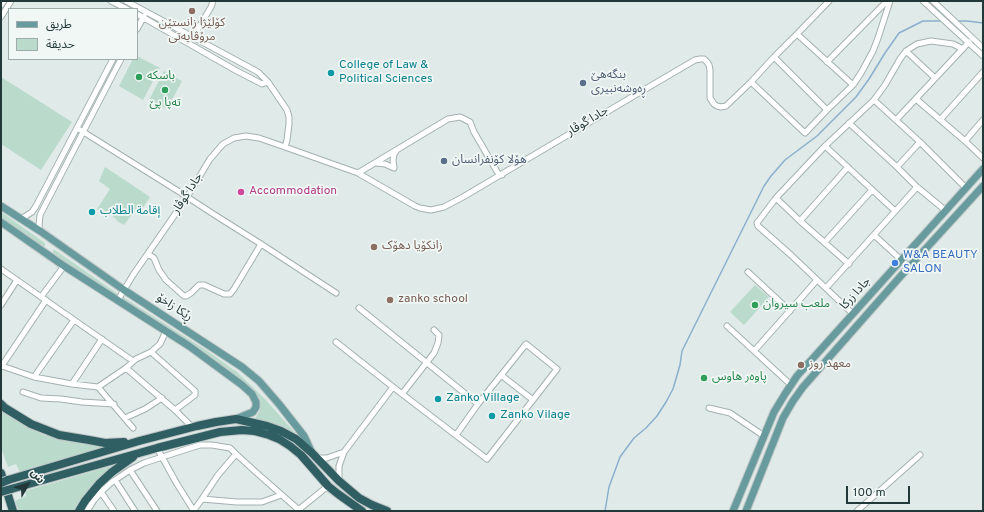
<!DOCTYPE html>
<html>
<head>
<meta charset="utf-8">
<style>
	body { margin:0 }
	#map { position:relative; width:984px; height:512px; overflow:hidden; background:#e0eae8; font-family:Overpass,"Noto Sans Arabic",sans-serif }
	canvas { display:block }
	.frame { position:absolute; inset:0; border:2px solid #223839; pointer-events:none }
	.legend { position:absolute; left:8px; top:8px; width:130px; height:52px; box-sizing:border-box; background:#f0f7f5; border:1px solid #9eabaa; margin:0; padding:5px 7px; list-style:none; font-size:12px; color:#223839 }
	.legend li { display:flex; align-items:center; gap:8px; height:20px }
	.legend b { width:20px; border:1px solid #9eabaa }
	.north { position:absolute; left:8px; top:464px; width:40px; height:40px; -webkit-text-stroke:3px #f0f7f5; paint-order:stroke; rotate:51deg; font-size:11px; font-weight:700; line-height:16px; text-align:center; color:#223839 }
	.north::after { content:''; display:block; margin:auto; width:14px; height:18px; background:#223839; clip-path:polygon(50% 0,100% 100%,50% 72%,0 100%) }
	.scale { position:absolute; left:846px; top:486px; width:64px; height:18px; box-sizing:border-box; border:2px solid #223839; border-top:0; padding-left:5px; font-size:12px; line-height:14px; white-space:nowrap; color:#223839; -webkit-text-stroke:3px #f0f7f5; paint-order:stroke }
</style>
</head>
<body>
<div id="map">
<canvas width="984" height="512"></canvas>
<div class="frame"></div>
<ul class="legend">
<li><b style="height:5px;background:#679b9d"></b>طريق</li>
<li><b style="height:11px;background:#badacc"></b>حديقة</li>
</ul>
<div class="north">ش</div>
<div class="scale">100 m</div>
</div>
<script>
const ctx = document.querySelector('canvas').getContext('2d');
ctx.lineJoin = 'round';
function fill(path, color) { ctx.fillStyle = color; ctx.fill(path, 'evenodd'); }
const toPath = rows => new Path2D(rows.map(r => 'M' + r).join(''));
function stroke(path, color, width, dash) { ctx.strokeStyle = color; ctx.lineWidth = width; ctx.lineCap = dash ? 'butt' : 'round'; ctx.setLineDash(dash || []); ctx.stroke(path); }
function drawText(font, color, halo, rows, align = 'center') {
  ctx.font = font + ' Overpass,"Noto Sans Arabic",sans-serif'; ctx.lineWidth = 3.5; ctx.setLineDash([]); ctx.textBaseline = 'middle'; ctx.strokeStyle = halo; ctx.fillStyle = color; for (const [text, x, y, turn = 0] of rows) {
    ctx.save(); ctx.translate(x, y); ctx.rotate((+turn || 0) * Math.PI / 180); ctx.textAlign = isNaN(turn) ? turn : align; if (halo) ctx.strokeText(text, 0, 0); ctx.fillText(text, 0, 0); ctx.restore();
  }
}
fill(toPath([
	[137,56,160,68,143,100,119,86,133,59,137,59],
	[164,71,182,81,167,109,149,100],
	[1,77,72,122,41,170,1,144],
	[105,167,150,197,142,209,137,208,124,225,117,221,117,220,108,212,106,214,97,209,110,189,99,181],
	[1,212,45,243,45,246,42,247,1,217],
	[53,250,55,250,118,294,116,298,92,283,53,253],
	[755,285,769,297,744,325,730,312],
	[123,297,206,350,237,372,265,399,296,434,271,423,255,419,259,412,260,407,259,400,121,301],
	[1,411,22,424,44,435,92,445,114,446,20,472,16,464,8,467,1,448],
	[115,465,100,477,91,487,74,511,19,511,15,501,26,496,25,491]
]), '#badacc');
stroke(toPath([
	[957,21,967,21,983,23],
	[605,511,609,487,620,457,634,438,646,428,657,416,666,402,673,389,680,365,682,351,764,186,771,176,785,160,817,136,856,97,869,79,885,53,899,33,923,21,942,21]
]), '#8bafcc', 1.5);
const minor = toPath([
	[111,1,127,9],
	[126,1,258,72,268,82,287,110,289,117,289,124,287,140,285,147,358,173,415,206,420,208,431,210,444,207,463,197,637,94,695,60,700,59,704,59,707,62,709,65,710,70,710,98,714,104,717,106,721,107,726,106,751,82,774,57,797,34,829,1],
	[923,1,983,56],
	[933,1,983,48],
	[1,5,4,1],
	[137,14,235,70,262,84,268,82],
	[1,17,11,1],
	[137,29,144,16],
	[797,34,853,85],
	[193,37,211,7,213,1],
	[774,57,827,110],
	[827,62,887,1],
	[935,78,906,51,917,44,931,41,953,44,963,49],
	[751,82,805,133,827,110,853,85,861,73,873,51,878,38,890,1],
	[916,99,965,141,983,158],
	[874,100,920,142,966,188],
	[896,120,969,42],
	[940,120,983,72],
	[849,123,897,167,917,187,945,210],
	[77,128,178,191,218,217,261,244,336,293],
	[965,141,983,120],
	[825,146,895,211],
	[376,163,385,164,394,168,393,160,394,154,397,150],
	[897,167,920,142],
	[358,173,448,119,460,117,470,122,474,132,499,175,502,175],
	[776,198,757,223,758,226,791,255,853,314],
	[21,219,32,212,36,206,113,59],
	[800,221,848,167],
	[40,231,39,226,40,215,121,59],
	[874,235,909,267],
	[825,242,872,190],
	[148,254,154,258,159,270,166,280,184,296,186,296,191,293,199,285,204,285,224,294,230,294,234,289,261,244],
	[849,264,800,221,776,198,825,146,874,100,885,85,900,59,906,51],
	[1,269,133,361],
	[748,272,790,311],
	[826,288,917,187],
	[41,297,64,266],
	[118,300,133,275,187,197,210,159,223,144,234,138,246,136,259,138,285,147],
	[1,305,17,280],
	[727,326,791,385],
	[336,342,393,387],
	[755,350,817,280],
	[151,352,160,344,166,331],
	[2,366,34,377,72,384,98,387,126,368,136,359,151,352,195,391,195,395,175,410],
	[1,367,46,300],
	[126,368,175,410,190,425,195,426],
	[501,375,533,400],
	[34,377,74,320],
	[72,384,102,339],
	[98,387,133,428],
	[23,392,41,398,61,399,82,402,114,404],
	[402,394,434,353,438,343,439,335,434,330],
	[709,408,730,413,764,436],
	[125,418,145,409,162,398],
	[456,435,478,404],
	[157,448,177,484,194,511],
	[318,458,327,458,344,452],
	[130,470,157,511],
	[115,480,135,511],
	[339,480,339,466,344,452,393,387,487,459,557,369,526,344,478,404,359,308],
	[101,492,114,511],
	[202,499,237,502,262,502,281,495],
	[194,510,202,499,218,475,236,454],
	[87,511,94,500,101,492,112,482,130,470,144,463,187,449,200,445,212,445,230,448,236,454,258,474,300,511],
	[297,511,328,486],
	[857,511,920,455]
]);
const major = toPath([
	[1,206,40,231,124,290,242,367,259,381,279,404,304,436,312,453],
	[1,222,64,266,189,346,242,385,252,394,256,402,256,407,253,412,236,419],
	[733,511,774,412,785,394,797,376,983,169],
	[746,511,783,418,793,401,803,387,899,278,983,186]
]);
const highway = toPath([
	[1,404,5,408,31,424,59,435,89,440,105,443,124,442],
	[1,473,13,511],
	[8,480,139,441,197,426,216,422,236,419,267,426,281,431,296,439,312,453,339,481,359,498,372,505,387,511],
	[11,489,157,448,220,432,242,430,254,431,269,435,279,439,290,446,301,455,328,486,338,494,362,511],
	[79,511,85,501,99,484,112,472,133,457]
]);
stroke(minor, '#a3b1b0', 7);
stroke(major, '#c1c7c8', 9);
stroke(highway, '#c1c7c8', 10);
stroke(minor, '#fff', 5);
stroke(major, '#679b9d', 7);
stroke(highway, '#305f63', 8);
const highwayBridge = toPath([
	[1,483,8,480],
	[1,492,11,489]
]);
stroke(highwayBridge, '#c1c7c8', 10, []);
stroke(highwayBridge, '#305f63', 8);
for (const [x, y, r, color] of [
	[192,11,4,"#8d6e63"],
	[331,73,4,"#0f9aa8"],
	[139,77,4,"#2e9e5b"],
	[583,83,4,"#5c6f8a"],
	[165,90,4,"#2e9e5b"],
	[444,161,4,"#5c6f8a"],
	[241,192,4,"#d1479c"],
	[92,212,4,"#0f9aa8"],
	[374,247,4,"#8d6e63"],
	[895,263,4,"#3f7fe0"],
	[390,300,4,"#8d6e63"],
	[755,305,4,"#2e9e5b"],
	[801,365,4,"#8d6e63"],
	[704,378,4,"#2e9e5b"],
	[438,399,4,"#0f9aa8"],
	[492,416,4,"#0f9aa8"]
]) { const dot = new Path2D(); dot.arc(x, y, r, 0, 2 * Math.PI); ctx.fillStyle = color; ctx.fill(dot); stroke(dot, '#f0f7f5', 1.5); }
drawText('12px', '#785e54', '#f0f7f5', [
	["كۆلێژا زانستێن",192,24,"center"],
	["مرۆڤایەتی",192,38,"center"],
	["زانکۆیا دهۆک",382,247],
	["zanko school",398,300],
	["معهد روز",809,365]
], 'left');
drawText('12px', '#0d838f', '#f0f7f5', [
	["College of Law &",339,66],
	["Political Sciences",339,80],
	["إقامة الطلاب",100,212],
	["Zanko Village",446,399],
	["Zanko Vilage",500,416]
], 'left');
drawText('12px', '#4e5e75', '#f0f7f5', [
	["بنگه‌هێ",591,76],
	["ڕه‌وشه‌نبیرى",591,90],
	["هۆلا كۆنفرانسان",452,161]
], 'left');
drawText('12px', '#27864d', '#f0f7f5', [
	["باسکە",147,77],
	["تەپا پێ",165,104,"center"],
	["ملعب سيروان",763,305],
	["پاوەر هاوس",712,378]
], 'left');
drawText('12px', '#223839', '#f0f7f5', [
	["جادا گوڤار",588,122,-31],
	["جادا گوڤار",188,194,-57],
	["جادا زرکا",856,294,-48],
	["ڕێکا زاخۆ",174,308,33]
]);
drawText('12px', '#b23c85', '#f0f7f5', [
	["Accommodation",249,192]
], 'left');
drawText('12px', '#366cbe', '#f0f7f5', [
	["W&A BEAUTY",903,256],
	["SALON",903,270]
], 'left');
</script>
</body>
</html>
